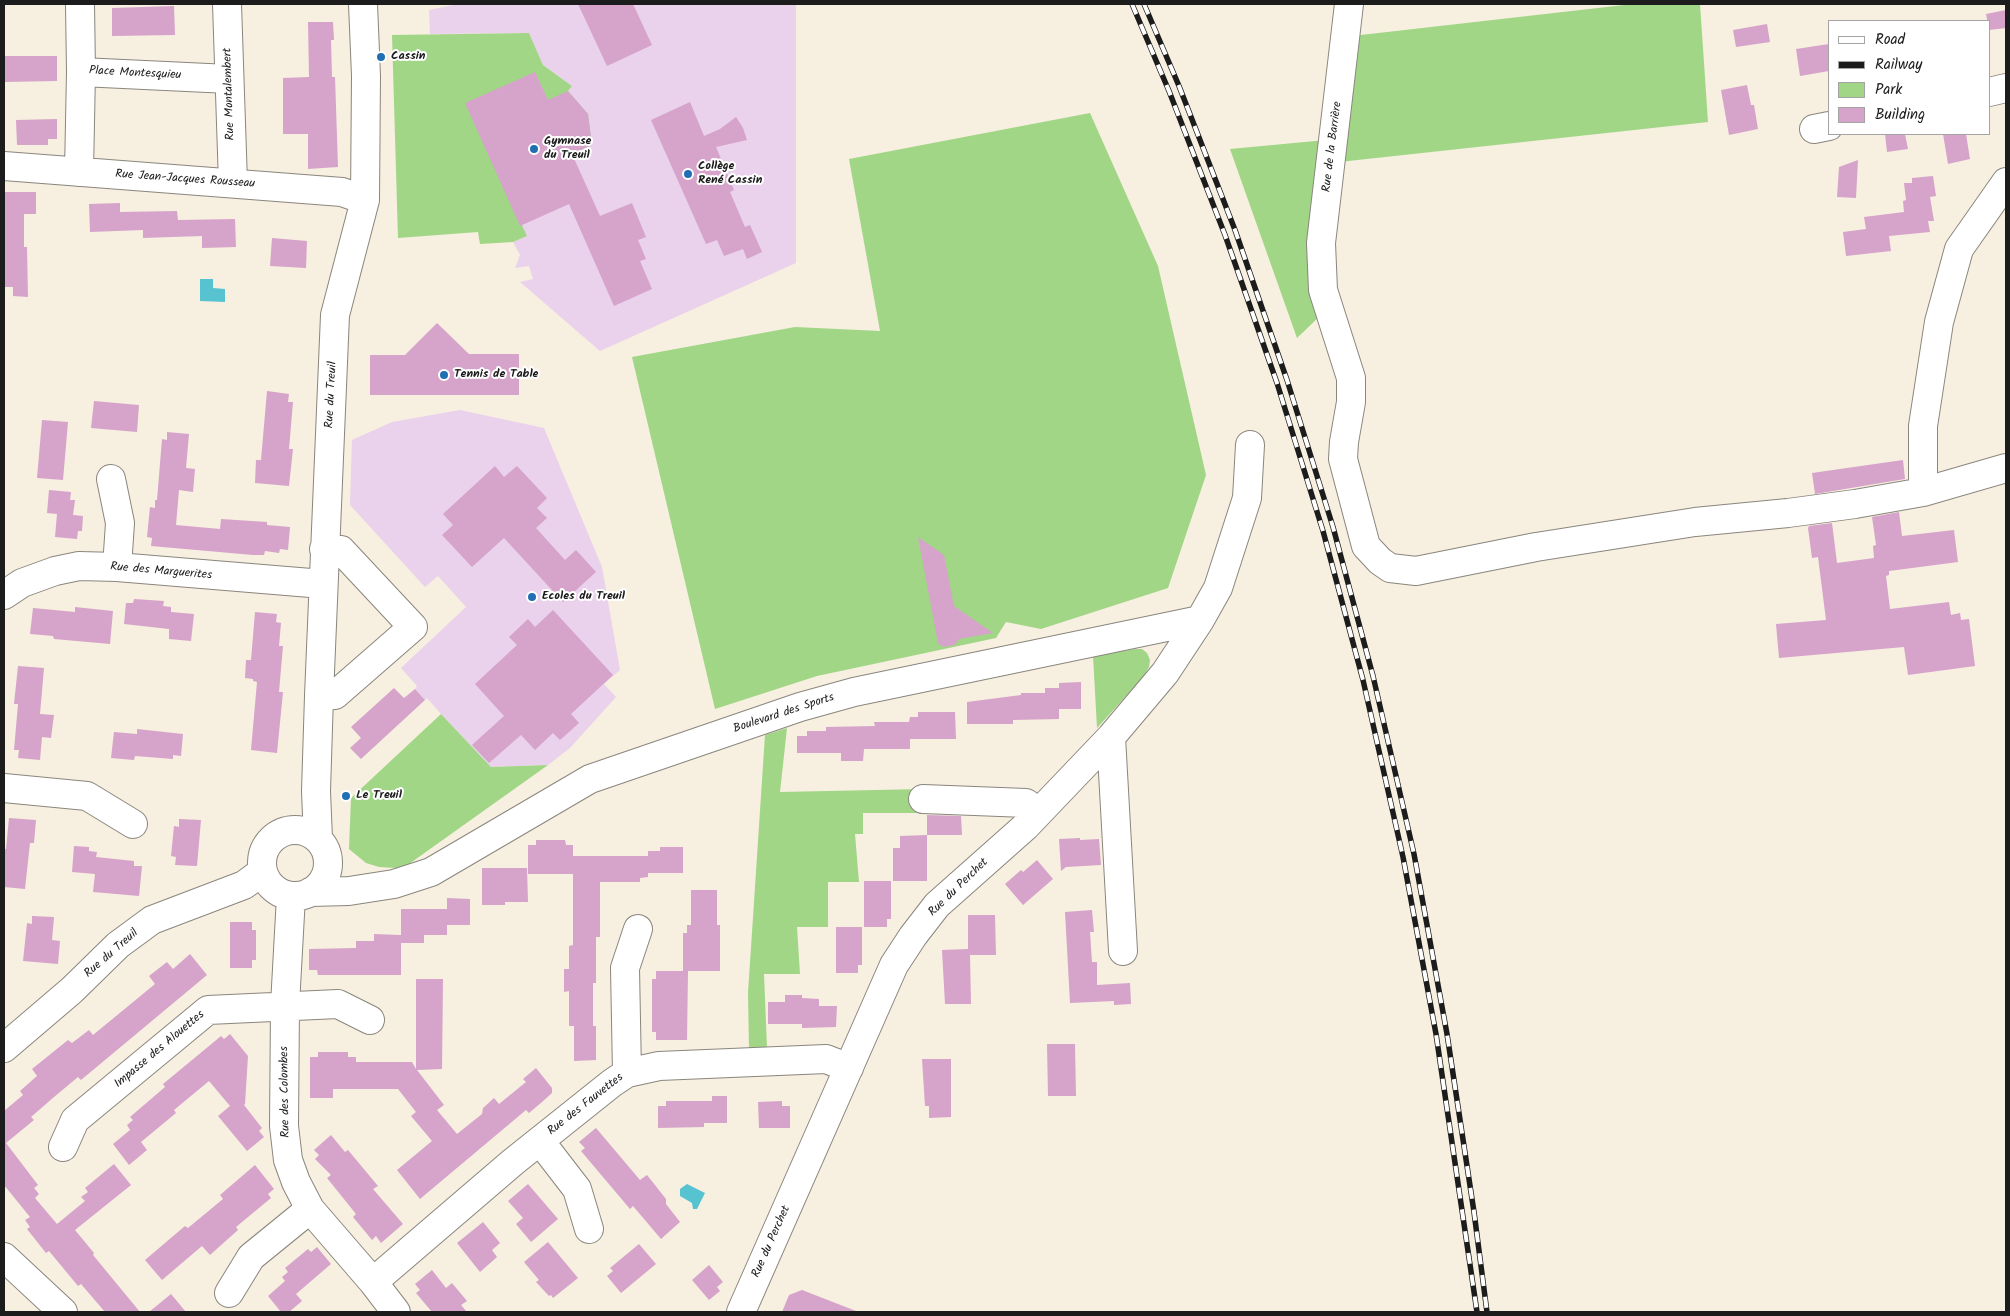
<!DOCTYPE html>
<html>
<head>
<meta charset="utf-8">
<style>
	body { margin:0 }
	#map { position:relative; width:2010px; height:1316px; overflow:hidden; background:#f7efdf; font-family:Kalam,sans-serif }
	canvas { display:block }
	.frame { position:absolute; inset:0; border:5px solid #1c1c1c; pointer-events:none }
	.legend { position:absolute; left:1828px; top:20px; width:162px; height:115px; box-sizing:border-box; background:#fff; border:1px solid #a4a4a4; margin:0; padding:6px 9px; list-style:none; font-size:15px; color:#1c1c1c }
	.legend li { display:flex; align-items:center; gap:10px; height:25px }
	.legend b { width:25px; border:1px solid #a4a4a4 }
</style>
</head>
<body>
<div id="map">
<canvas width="2010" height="1316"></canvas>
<div class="frame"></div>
<ul class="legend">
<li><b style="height:6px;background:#fff"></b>Road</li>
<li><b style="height:6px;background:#1c1c1c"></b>Railway</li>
<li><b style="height:14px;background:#a1d686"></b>Park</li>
<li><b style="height:14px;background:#d6a3ca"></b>Building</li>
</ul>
</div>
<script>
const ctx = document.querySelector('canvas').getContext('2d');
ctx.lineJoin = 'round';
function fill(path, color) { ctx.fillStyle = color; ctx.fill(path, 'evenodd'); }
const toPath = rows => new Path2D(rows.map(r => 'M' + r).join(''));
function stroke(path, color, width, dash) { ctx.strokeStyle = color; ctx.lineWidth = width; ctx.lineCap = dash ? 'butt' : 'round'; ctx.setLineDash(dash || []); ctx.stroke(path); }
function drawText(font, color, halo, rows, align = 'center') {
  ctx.font = font + ' Kalam,sans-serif'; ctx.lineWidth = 4; ctx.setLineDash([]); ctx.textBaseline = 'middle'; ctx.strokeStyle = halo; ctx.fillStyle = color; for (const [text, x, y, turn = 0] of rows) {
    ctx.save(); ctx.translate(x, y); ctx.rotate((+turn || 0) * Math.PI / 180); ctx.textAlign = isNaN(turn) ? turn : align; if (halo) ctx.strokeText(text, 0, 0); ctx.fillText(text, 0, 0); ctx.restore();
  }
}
fill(toPath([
	[458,4,796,4,796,263,600,351,520,282,533,279,529,266,515,268,520,255,513,242,527,236,522,225,572,154,587,114,568,91,572,86,543,65,529,33,430,34,429,10],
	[460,410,544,428,602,567,620,670,604,684,616,697,570,748,548,765,491,767,441,714,427,698,425,700,415,689,417,686,401,668,466,607,438,576,425,587,350,505,352,440,392,422]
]), '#ead1ec');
fill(toPath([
	[1633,4,1700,4,1708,122,1339,162,1352,36],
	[529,33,543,65,572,86,568,91,588,114,592,145,572,154,522,225,527,236,513,242,480,244,478,232,398,238,392,35],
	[1090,113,1158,266,1206,475,1168,588,1041,629,1006,622,996,638,817,676,715,709,632,357,795,327,880,331,849,159],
	[1326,140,1322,314,1297,338,1230,149],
	[1135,649,1142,649,1147,653,1150,660,1149,667,1144,676,1097,728,1093,656],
	[441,714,491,767,548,765,409,864,396,868,379,867,366,863,349,849,351,798],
	[787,728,780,792,924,789,922,813,863,813,863,834,855,834,859,882,828,882,828,927,797,927,800,974,764,974,767,1048,749,1048,748,993,765,735]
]), '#a1d686');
fill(toPath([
	[200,279,213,279,213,288,225,289,225,302,200,301],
	[687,1184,705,1193,697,1209,693,1209,692,1203,680,1196,680,1189]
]), '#57c3d1');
fill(toPath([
	[578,4,633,4,652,45,607,66],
	[174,6,175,35,112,36,112,8],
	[2006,10,2006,28,1989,30,1986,14],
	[308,22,333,22,334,40,331,40,332,77,335,77,338,167,308,169,308,134,283,134,283,78,309,77],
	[1767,24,1770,42,1736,47,1733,30],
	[1829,44,1829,71,1800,76,1796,49],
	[4,56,57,56,57,81,4,82],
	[535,72,548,100,568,91,588,114,592,145,572,154,600,216,632,203,646,237,638,240,646,259,640,261,652,289,614,306,569,204,520,226,465,103],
	[1747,85,1751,105,1754,105,1758,129,1729,135,1721,90],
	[690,102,704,136,720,129,736,117,743,128,747,140,716,147,734,190,730,192,745,227,750,225,762,252,747,259,743,249,724,256,717,240,706,244,651,120],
	[57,119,57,139,48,139,48,145,17,145,16,120],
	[1885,134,1905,134,1908,149,1887,152],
	[1943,134,1966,134,1970,159,1948,164],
	[1858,160,1856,198,1837,197,1839,167],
	[1933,176,1936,196,1930,197,1934,221,1928,221,1930,232,1889,236,1891,251,1846,256,1843,232,1866,229,1864,217,1904,212,1903,201,1906,200,1904,183,1912,183,1912,178],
	[4,192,36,192,36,214,24,214,24,247,27,247,28,297,13,296,13,287,4,287],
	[120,203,120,212,177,211,178,220,235,219,236,247,202,248,202,236,143,238,143,230,90,232,89,204],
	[272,238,307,241,306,268,270,266],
	[437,323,469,354,519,354,519,395,370,395,370,355,405,355],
	[267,391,289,394,288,402,293,402,289,449,293,449,289,486,255,483,256,460,261,460],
	[94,401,139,405,137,432,91,428],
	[42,420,68,422,63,480,37,478],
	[167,432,189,434,186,468,195,469,193,492,179,490,176,525,220,529,221,519,267,522,267,525,290,527,288,550,280,549,279,553,265,551,264,555,253,555,151,546,152,538,147,537,150,507,155,508,155,500,157,500,162,439,167,440],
	[1903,460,1905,479,1815,494,1812,473],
	[495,466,504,477,517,466,547,498,537,508,547,518,536,528,565,560,576,550,596,572,563,602,504,538,472,567,442,535,453,525,443,514],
	[49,490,71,492,70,500,75,500,73,515,83,516,82,531,78,531,77,539,55,537,57,514,47,513],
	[1899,512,1902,536,1954,530,1958,562,1889,571,1889,575,1886,576,1890,609,1949,602,1951,615,1960,613,1961,620,1969,619,1975,666,1908,675,1904,647,1779,658,1776,624,1826,620,1818,557,1812,558,1808,528,1809,526,1832,523,1837,563,1874,558,1873,546,1876,545,1872,517],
	[918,537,944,555,954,606,993,633,959,639,955,645,943,647,938,643],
	[134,599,164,601,163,606,171,607,171,612,194,614,191,641,169,639,169,629,124,624,126,603,133,603],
	[75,607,113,611,110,644,54,639,53,636,30,634,33,608,75,612],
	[553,610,613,675,571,714,579,723,560,740,553,733,535,750,521,735,489,763,472,745,504,716,475,684,517,645,509,637,528,619,535,627],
	[255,612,277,614,276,622,281,623,279,646,283,646,279,692,283,692,277,753,251,750,257,682,253,681,253,679,245,678,246,660,251,660],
	[18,666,44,668,40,714,54,715,51,738,42,737,40,760,18,758,19,750,14,750,18,704,14,704],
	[1081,682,1081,709,1059,709,1059,719,1013,720,1013,724,967,724,967,702,1021,695,1021,693,1045,693,1045,688,1059,688,1059,683],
	[394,688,404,698,415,689,425,700,361,759,350,748,361,738,351,727],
	[918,712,955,712,956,739,910,739,910,749,864,749,863,761,841,761,841,753,797,753,797,736,807,736,807,731,826,731,826,727,875,726,874,722,909,722,910,717,918,717],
	[137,729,183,734,181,756,173,755,173,759,135,756,134,760,111,758,114,732,137,734],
	[927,815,961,816,962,835,927,835],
	[9,818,36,820,34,843,30,843,25,889,4,887,4,849,6,849],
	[179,819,201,820,197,866,175,865,176,857,171,856,174,826,179,827],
	[927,835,927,881,893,881,893,848,900,848,900,836],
	[1080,838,1080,840,1099,839,1101,865,1066,867,1061,871,1059,839],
	[536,840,565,840,566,845,573,845,573,856,648,856,648,851,660,851,660,847,683,847,683,873,648,873,648,877,640,878,640,882,600,882,600,937,596,937,596,983,593,983,593,1026,596,1026,596,1060,574,1061,574,1026,569,1026,569,991,564,992,564,969,569,969,569,946,573,945,573,874,528,874,528,845,536,845],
	[74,846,89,847,89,851,97,852,96,857,134,861,134,866,142,866,139,896,93,892,95,874,72,872],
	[1037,860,1053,879,1023,905,1005,884,1021,870,1023,872],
	[482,868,527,868,528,902,505,902,505,905,482,905],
	[864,881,891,881,891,919,887,919,887,927,864,927],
	[691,890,717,890,717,925,720,925,720,971,688,971,687,1040,656,1040,656,1032,652,1032,652,979,656,979,656,971,683,971,683,933,687,933,687,925,691,925],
	[447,898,470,899,470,925,447,925,447,935,424,935,424,943,401,943,401,975,318,975,317,970,309,970,309,949,356,948,356,941,374,941,374,934,401,935,401,909,447,909],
	[1092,910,1094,932,1090,932,1092,962,1097,962,1097,985,1130,983,1131,1004,1114,1005,1114,1001,1070,1003,1065,912],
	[968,915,995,915,996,955,970,955,971,1004,945,1004,942,950,968,949],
	[32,916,54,917,52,940,60,941,58,964,23,961,27,923,32,924],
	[230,922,252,922,252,930,256,930,256,960,252,960,252,968,230,968],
	[836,927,862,927,862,965,858,965,858,973,836,973],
	[190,954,207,975,81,1080,78,1077,54,1097,31,1117,34,1120,6,1143,38,1185,34,1188,39,1194,35,1198,57,1224,85,1201,81,1197,88,1192,85,1188,114,1164,131,1185,75,1230,94,1253,93,1255,140,1312,105,1312,81,1284,78,1286,49,1251,46,1253,27,1229,30,1227,25,1220,30,1217,4,1185,4,1111,23,1095,20,1091,37,1076,32,1069,68,1040,72,1043,89,1030,93,1035,155,984,149,976,167,962,173,969],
	[416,979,443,979,442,1069,417,1070,444,1105,437,1110,457,1134,482,1114,483,1108,494,1098,499,1104,526,1082,523,1079,536,1068,552,1088,552,1093,542,1102,529,1113,526,1110,420,1199,397,1170,432,1141,411,1116,416,1112,398,1089,333,1089,333,1098,310,1098,310,1057,318,1057,318,1052,348,1052,348,1057,356,1057,356,1062,412,1062,416,1069],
	[785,995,802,995,802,998,819,999,819,1006,837,1006,836,1027,802,1028,802,1024,768,1024,768,1002,785,1002],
	[230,1034,248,1056,245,1104,244,1105,262,1128,259,1131,264,1137,247,1151,218,1116,230,1106,209,1081,174,1110,176,1113,141,1142,147,1150,129,1165,113,1144,130,1130,127,1125,133,1120,130,1117,165,1087,163,1084,209,1046,221,1036,224,1039],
	[1047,1044,1075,1044,1076,1096,1048,1096],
	[922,1059,951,1059,951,1117,929,1118,929,1106,925,1106],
	[712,1096,727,1096,727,1123,704,1123,704,1127,658,1128,658,1106,666,1106,666,1101,712,1101],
	[782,1101,782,1106,790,1106,790,1128,759,1128,758,1102],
	[596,1128,640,1180,647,1175,666,1199,666,1204,680,1222,661,1239,633,1206,630,1209,581,1151,585,1148,579,1142],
	[331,1135,345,1152,348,1150,378,1186,373,1189,403,1224,381,1243,376,1236,372,1240,353,1217,356,1214,327,1178,331,1175,315,1159,319,1155,314,1150],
	[255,1165,274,1189,268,1194,271,1198,236,1227,238,1230,210,1255,202,1246,162,1280,145,1260,185,1226,188,1228,223,1199,220,1195],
	[528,1184,558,1219,531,1242,516,1224,523,1218,508,1201],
	[483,1222,500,1243,492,1250,497,1257,480,1272,457,1243],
	[548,1242,578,1278,553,1298,551,1295,549,1296,536,1282,539,1280,524,1262],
	[639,1244,656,1264,621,1293,607,1276,613,1271,610,1268],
	[317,1247,331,1264,296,1294,302,1301,289,1312,281,1312,268,1296,285,1281,282,1277,288,1272,285,1268,308,1249,311,1252],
	[709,1265,723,1282,717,1287,720,1291,709,1300,692,1280],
	[432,1270,446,1288,452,1283,467,1301,461,1305,467,1312,432,1312,416,1293,420,1290,415,1284],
	[802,1290,856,1311,856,1312,782,1312,789,1295],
	[171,1294,186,1312,149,1312]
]), '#d6a3ca');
const minor = toPath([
	[80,4,81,72],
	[227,4,233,183],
	[1349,4,1321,243,1323,290,1351,378,1351,402,1344,442,1343,459,1366,546,1380,561,1390,568,1416,571,1536,547,1695,522,1788,513,1855,504,1923,492,2006,468],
	[1989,92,2006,88],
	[1814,129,1829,126],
	[4,166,342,192,365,200],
	[79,172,81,72,229,79],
	[111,479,120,523,117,567],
	[1923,492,1923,426,1939,322,1959,249,2006,182],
	[4,595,22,583,55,571,79,566,117,567,323,584],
	[319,696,335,695,413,627,341,550,324,549],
	[1111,737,1123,951],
	[4,788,87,796,133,824],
	[923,799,1026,803,1039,812],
	'262 863a33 33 0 1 1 66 0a33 33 0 1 1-66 0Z',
	[318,839,316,791,319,696,335,315,365,200,366,76,363,4],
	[310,892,349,891,394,884,431,872,590,779,800,707,854,692,1200,620],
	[291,896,285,1005,284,1126,288,1160,296,1182,310,1209,373,1282,396,1312],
	[4,1048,72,990,118,945,152,920,244,885,263,871],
	[627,1073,625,968,638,929],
	[540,1141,577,1189,589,1229],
	[63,1147,75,1120,208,1010,338,1004,370,1020],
	[4,1257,63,1312],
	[373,1282,513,1162,612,1083,627,1073,659,1066,826,1059,849,1068],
	[229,1293,251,1257,310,1209],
	[741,1312,894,965,913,936,937,905,1026,826,1111,737,1165,673,1200,620,1218,588,1247,498,1250,445]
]);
stroke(minor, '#8a867e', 30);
stroke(minor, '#fff', 28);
const rail = toPath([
	[1132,4,1169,91,1225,235,1277,383,1323,531,1363,680,1403,857,1436,1034,1477,1312],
	[1144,4,1179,86,1235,230,1287,380,1333,527,1373,676,1414,854,1447,1034,1474,1212,1487,1312]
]);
stroke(rail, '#1c1c1c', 5.5);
stroke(rail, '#fff', 4, [11]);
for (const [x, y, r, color] of [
	[381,57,5,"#1f6fb2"],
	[534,149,5,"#1f6fb2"],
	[688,174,5,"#1f6fb2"],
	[444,375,5,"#1f6fb2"],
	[532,597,5,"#1f6fb2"],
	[346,796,5,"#1f6fb2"]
]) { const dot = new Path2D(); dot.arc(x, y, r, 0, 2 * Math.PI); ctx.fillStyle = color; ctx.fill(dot); stroke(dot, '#fff', 2); }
drawText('bold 12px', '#1c1c1c', '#fff', [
	["Cassin",391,57],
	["Gymnase",544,142],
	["du Treuil",544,156],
	["Collège",698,167],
	["René Cassin",698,181],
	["Tennis de Table",454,375],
	["Ecoles du Treuil",542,597],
	["Le Treuil",356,796]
], 'left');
drawText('12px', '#1c1c1c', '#fff', [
	["Place Montesquieu",135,74,3],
	["Rue Montalembert",230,94,-92],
	["Rue de la Barrière",1333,147,-83],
	["Rue Jean-Jacques Rousseau",185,180,4],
	["Rue du Treuil",332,395,-87],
	["Rue des Marguerites",161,572,5],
	["Boulevard des Sports",784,714,-18],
	["Rue du Perchet",959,888,-44],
	["Rue du Treuil",112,954,-41],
	["Impasse des Alouettes",160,1050,-40],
	["Rue des Colombes",286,1092,-91],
	["Rue des Fauvettes",586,1105,-38],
	["Rue du Perchet",772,1242,-66]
]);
</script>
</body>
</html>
